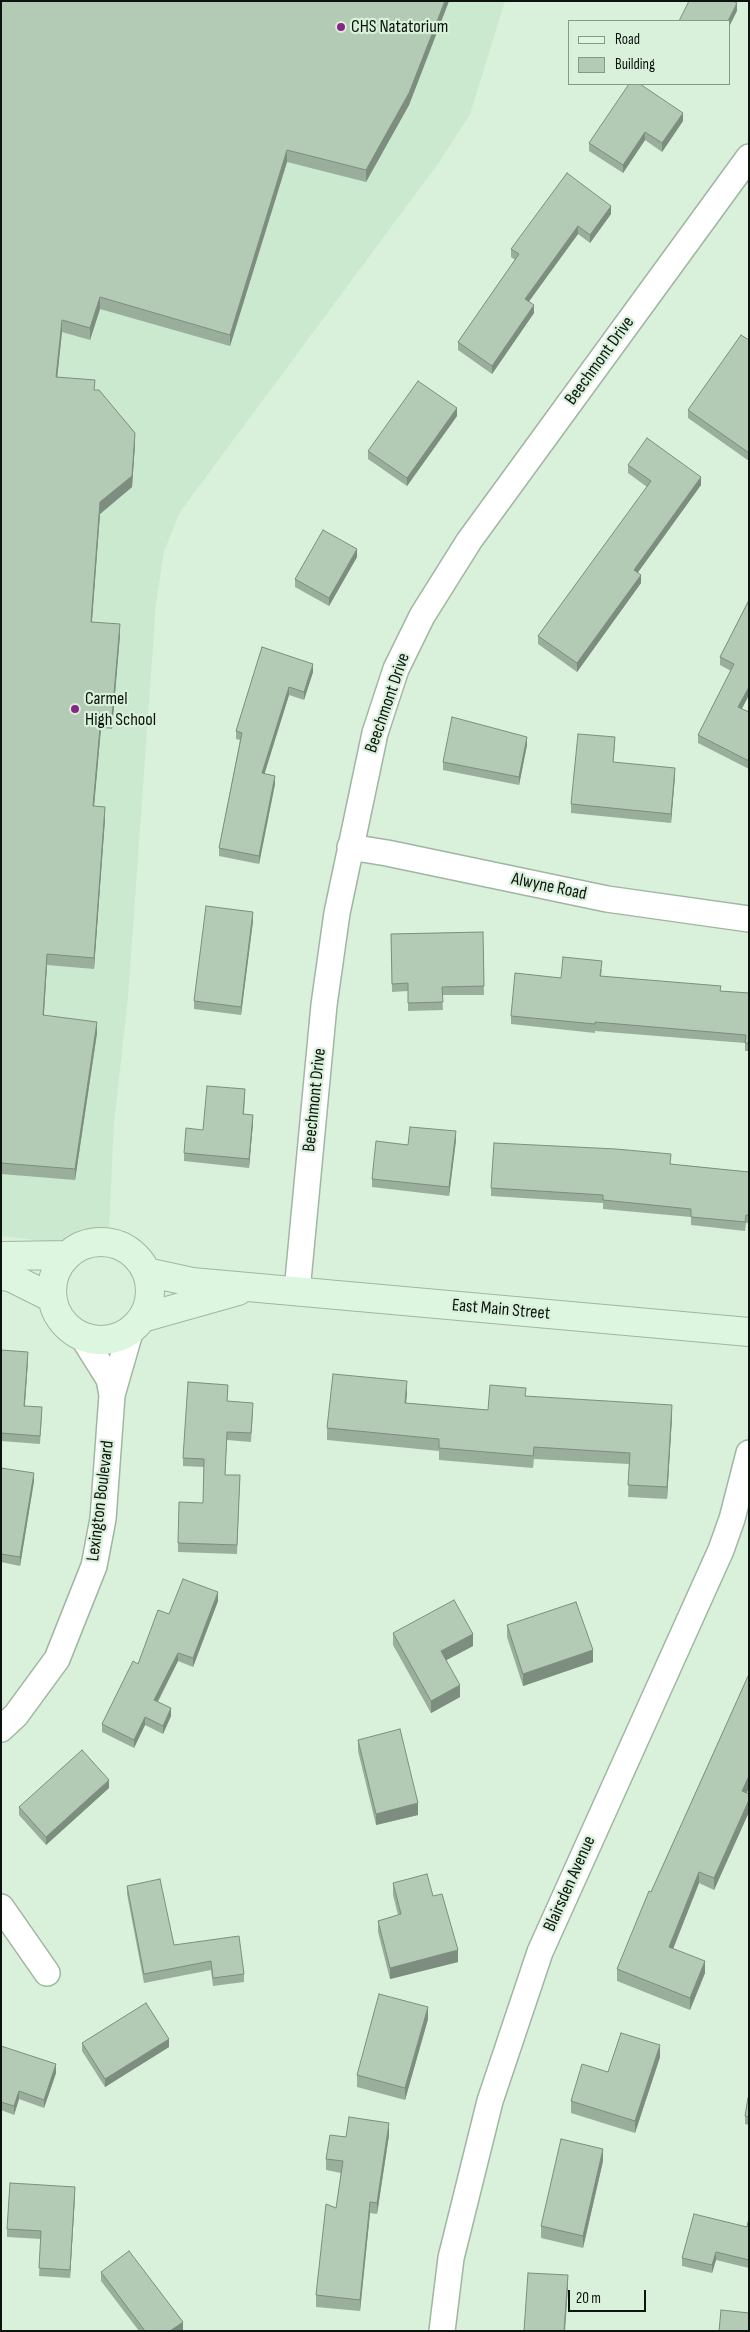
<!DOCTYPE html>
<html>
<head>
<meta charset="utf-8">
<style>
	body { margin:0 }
	#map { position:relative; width:750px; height:2332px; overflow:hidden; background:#d9f0db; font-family:"Sofia Sans Condensed",sans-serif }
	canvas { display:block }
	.frame { position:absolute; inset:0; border:2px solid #0c140d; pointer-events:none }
	.legend { position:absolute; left:568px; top:20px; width:162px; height:65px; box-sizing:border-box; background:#d9f0db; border:1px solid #879889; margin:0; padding:6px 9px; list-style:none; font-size:15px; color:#0c140d }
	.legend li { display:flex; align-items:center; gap:10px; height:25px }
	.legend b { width:25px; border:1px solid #879889 }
	.scale { position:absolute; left:568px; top:2290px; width:78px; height:22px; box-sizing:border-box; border:2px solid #0c140d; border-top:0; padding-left:6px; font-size:15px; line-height:18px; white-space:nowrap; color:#0c140d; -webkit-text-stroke:4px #d9f0db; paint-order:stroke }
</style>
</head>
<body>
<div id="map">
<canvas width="750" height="2332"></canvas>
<div class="frame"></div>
<ul class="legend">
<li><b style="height:6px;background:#dcf6e0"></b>Road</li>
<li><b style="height:14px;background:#b3cab5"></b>Building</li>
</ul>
<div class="scale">20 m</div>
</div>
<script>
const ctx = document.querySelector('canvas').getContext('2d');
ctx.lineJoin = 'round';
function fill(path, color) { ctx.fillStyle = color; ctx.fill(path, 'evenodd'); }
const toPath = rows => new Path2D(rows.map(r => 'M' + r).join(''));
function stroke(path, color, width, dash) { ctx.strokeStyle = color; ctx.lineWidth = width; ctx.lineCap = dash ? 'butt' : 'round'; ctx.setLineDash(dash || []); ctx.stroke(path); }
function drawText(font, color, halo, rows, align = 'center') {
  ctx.font = font + ' "Sofia Sans Condensed",sans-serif'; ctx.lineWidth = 4.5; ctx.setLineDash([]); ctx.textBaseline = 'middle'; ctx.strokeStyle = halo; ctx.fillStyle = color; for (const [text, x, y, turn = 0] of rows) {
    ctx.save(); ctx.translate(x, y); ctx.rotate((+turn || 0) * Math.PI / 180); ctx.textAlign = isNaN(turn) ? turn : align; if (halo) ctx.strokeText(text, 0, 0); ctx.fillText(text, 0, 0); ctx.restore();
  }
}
fill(toPath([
	[1,1,505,1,470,114,440,161,180,512,164,551,156,603,128,997,114,1124,108,1248,1,1236]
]), '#cbe9ce');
const street = toPath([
	[350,847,387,853,607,899,749,919],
	[297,1291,324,1005,337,913,375,733,396,669,422,616,469,541,749,157],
	[82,1336,109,1379,112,1395],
	[1,1729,16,1715,57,1659,94,1566,103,1519,112,1395,131,1329],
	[1,1907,47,1973],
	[442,2331,451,2258,490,2101,540,1952,721,1550,732,1519,749,1453]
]);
const secondary = toPath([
	'52 1291a49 49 0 1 1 98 0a49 49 0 1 1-98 0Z',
	[1,1256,68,1255],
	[146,1272,192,1282,749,1332],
	[1,1276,10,1277,52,1298],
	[142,1318,238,1291]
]);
stroke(street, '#a0b6a2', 28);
stroke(secondary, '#a0b6a2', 30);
stroke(street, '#fff', 25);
stroke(secondary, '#dcf6e0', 28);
fill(toPath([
	[1,1,449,1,409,105,366,182,287,162,230,346,100,309,90,340,62,332,57,377,95,390,135,444,132,487,100,514,92,622,120,635,112,729,101,728,94,806,105,819,94,969,47,965,44,1015,97,1033,75,1180,1,1174],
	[683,121,662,152,645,140,623,173,589,151,589,143],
	[611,214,590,243,578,234,529,301,534,313,492,374,458,350,458,342,515,260,511,257,511,249],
	[749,340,749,461,688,418,688,410],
	[457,416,407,486,368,459,368,451],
	[628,465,701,485,637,573,641,583,577,672,538,644,538,636,647,487,628,473],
	[357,557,329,606,295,587,295,579],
	[749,600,749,695,742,709,749,712,749,769,698,743,698,735,731,671,720,665,720,657],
	[262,647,313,672,304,700,289,695,264,774,275,784,259,864,219,856,219,848,240,740,236,739,236,731],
	[527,745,519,785,443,770,443,762],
	[615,746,613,762,675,776,671,823,571,813,571,804],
	[253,921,241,1015,194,1009,194,1001],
	[483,932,484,995,442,995,443,1010,408,1011,408,991,392,992,391,934],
	[602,969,601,976,721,991,749,993,749,1051,745,1051,745,1043,595,1031,595,1033,511,1024,511,1016,561,978],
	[245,1097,244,1114,253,1123,249,1168,184,1161,184,1153,203,1130],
	[456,1140,449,1196,372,1187,372,1179,408,1145],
	[671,1164,749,1172,749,1223,746,1223,745,1231,691,1225,691,1217,603,1209,603,1203,491,1196,491,1188],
	[1,1350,28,1360,25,1406,42,1415,40,1444,1,1441],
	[228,1393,227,1401,253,1411,251,1442,227,1440,225,1475,240,1475,237,1554,178,1552,178,1543,203,1503,204,1467,183,1466,183,1458],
	[407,1393,406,1403,488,1410,526,1396,672,1417,667,1499,628,1497,629,1464,534,1459,533,1468,439,1460,439,1451,327,1440,327,1428],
	[1,1468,34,1481,20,1566,1,1562],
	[218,1601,193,1667,178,1661,158,1702,171,1716,163,1734,145,1725,134,1748,102,1732,102,1724,138,1664,169,1614],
	[507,1625,593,1662,523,1686,507,1637],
	[393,1633,473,1646,446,1660,460,1697,431,1713,393,1645],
	[749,1674,749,1788,746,1793,749,1794,749,1812,714,1890,699,1883,673,1949,705,1973,690,2010,617,1981,617,1969,651,1892],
	[358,1740,418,1815,376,1825,358,1751],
	[109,1788,46,1845,19,1815,19,1807],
	[393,1883,433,1896,458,1962,390,1979,378,1932,378,1921,398,1915,393,1895],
	[127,1886,174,1945,244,1974,244,1982,213,1986,211,1970,144,1983,127,1894],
	[428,2019,405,2100,357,2087,357,2075],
	[82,2043,169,2047,105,2087,82,2051],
	[1,2046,56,2073,44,2108,19,2099,14,2115,1,2110],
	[660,2057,635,2133,571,2113,571,2101,608,2072],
	[749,2098,749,2125,745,2124,745,2116],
	[389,2135,377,2214,370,2213,360,2311,316,2307,316,2295,336,2208,341,2173,326,2170,326,2159,346,2137],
	[603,2161,583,2248,541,2238,541,2226],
	[75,2195,70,2278,39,2276,41,2239,7,2237,7,2229],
	[749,2218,749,2268,716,2260,712,2273,682,2266,682,2258,747,2227],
	[101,2272,183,2330,181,2331,139,2331,101,2281]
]), '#9aae9c');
fill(toPath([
	[445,1,449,1,409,105,366,182,366,170],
	[737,3,737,11,729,27,729,21,728,21],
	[683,113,683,121,662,152,662,143],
	[645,132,645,140,623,173,623,165],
	[287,150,287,162,230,346,230,335],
	[611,206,611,214,590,243,590,235],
	[578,226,578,234,525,307,525,299],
	[100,297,100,309,90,340,90,328],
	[534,305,534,313,492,374,492,366],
	[62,320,62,332,56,389,56,377],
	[457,408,457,416,407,486,407,478],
	[135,433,135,444,132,487,100,514,91,633,91,622,100,502],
	[701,477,701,485,634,578,634,570],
	[357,549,357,557,329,606,329,598],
	[641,575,641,583,577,672,577,663],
	[120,624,120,635,112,729,112,717],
	[313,664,313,672,304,700,304,692],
	[289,687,289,695,262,782,262,773],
	[749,687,749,695,738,715,738,707],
	[101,717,101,728,93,818,93,806],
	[527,737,527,745,519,785,519,777],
	[675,768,675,776,671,823,671,814],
	[275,776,275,784,259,864,259,856],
	[105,807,105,819,94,969,94,958],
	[253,912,253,921,241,1015,241,1007],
	[47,954,47,965,43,1026,43,1015],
	[97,1022,97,1033,75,1180,75,1169],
	[253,1115,253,1123,249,1168,249,1159],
	[456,1131,456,1140,449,1196,449,1187],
	[28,1352,28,1360,24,1414,24,1406],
	[407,1381,407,1393,405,1414,405,1403],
	[672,1405,672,1417,667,1499,667,1487],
	[34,1473,34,1481,20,1566,20,1557],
	[218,1592,218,1601,193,1667,193,1658],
	[473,1634,473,1646,441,1663,441,1651],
	[593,1650,593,1662,523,1686,523,1674],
	[178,1653,178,1661,154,1708,154,1700],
	[460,1685,460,1697,431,1713,431,1701],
	[171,1708,171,1716,163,1734,163,1726],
	[145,1717,145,1725,134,1748,134,1740],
	[749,1776,749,1788,742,1803,742,1791],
	[109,1780,109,1788,46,1845,46,1837],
	[749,1800,749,1812,714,1890,714,1878],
	[418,1803,418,1815,376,1825,376,1814],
	[699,1872,699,1883,669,1959,669,1947],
	[458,1950,458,1962,390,1979,390,1968],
	[705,1961,705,1973,690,2010,690,1998],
	[428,2007,428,2019,405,2100,405,2088],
	[169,2039,169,2047,105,2087,105,2079],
	[660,2045,660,2057,635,2133,635,2121],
	[56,2064,56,2073,44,2108,44,2100],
	[19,2091,19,2099,14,2115,14,2106],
	[389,2123,389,2135,377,2214,377,2203],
	[603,2149,603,2161,583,2248,583,2236],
	[75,2187,75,2195,70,2278,70,2270],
	[370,2202,370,2213,360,2311,360,2300],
	[716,2252,716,2260,712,2273,712,2265],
	[568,2275,568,2287,565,2331,564,2331],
	[183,2322,183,2330,181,2331,170,2331]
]), '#7d8d7f');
const building = toPath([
	[1,1,445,1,409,93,366,170,287,150,230,335,100,297,90,328,62,320,56,377,95,380,94,390,99,390,135,433,132,476,100,502,91,622,120,624,112,717,101,717,93,806,105,807,94,958,47,954,43,1015,97,1022,75,1169,1,1163,1,1],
	[689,1,733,1,737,3,728,21,679,21,689,1],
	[629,84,640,84,683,113,662,143,645,132,623,165,589,143,629,84],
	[567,173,611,206,590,235,578,226,525,299,534,305,492,366,458,342,519,254,511,249,567,173],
	[741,335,749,340,749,453,688,410,741,335],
	[418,381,457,408,407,478,368,451,418,381],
	[647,438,701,477,634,570,641,575,577,663,538,636,651,481,628,465,647,438],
	[323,530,357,549,329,598,295,579,323,530],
	[749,600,749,687,738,707,749,712,749,761,698,735,734,664,720,657,749,600],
	[262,647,313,664,304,692,289,687,262,773,275,776,259,856,219,848,242,733,236,731,262,647],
	[452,717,527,737,519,777,443,762,452,717],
	[578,734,615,737,613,762,675,768,671,814,571,804,578,734],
	[206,906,253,912,241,1007,194,1001,206,906],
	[483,932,484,986,442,987,443,1002,408,1003,408,983,392,984,391,934,483,932],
	[563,957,602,961,600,976,721,986,720,991,749,993,749,1043,745,1043,746,1035,595,1022,595,1024,511,1016,515,973,561,978,563,957],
	[207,1086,245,1089,243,1114,253,1115,249,1159,184,1153,186,1128,203,1130,207,1086],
	[410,1127,456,1131,449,1187,372,1179,376,1141,408,1145,410,1127],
	[494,1143,616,1149,671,1154,670,1164,749,1172,749,1215,746,1215,745,1222,691,1217,691,1209,603,1200,603,1195,491,1188,494,1143],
	[1,1350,28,1352,24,1406,42,1407,40,1436,1,1433,1,1350],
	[333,1374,407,1381,405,1403,488,1410,490,1385,526,1388,525,1396,672,1405,667,1487,628,1485,630,1453,534,1447,533,1456,439,1448,439,1439,327,1428,333,1374],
	[188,1382,228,1385,227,1401,253,1403,251,1433,227,1432,225,1475,240,1475,237,1545,178,1543,179,1502,203,1503,204,1459,183,1458,188,1382],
	[1,1468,34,1473,20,1557,1,1554,1,1468],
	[183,1579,218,1592,193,1658,178,1653,154,1700,171,1708,163,1726,145,1717,134,1740,102,1724,133,1661,138,1664,158,1610,169,1614,183,1579],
	[454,1600,473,1634,441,1651,460,1685,431,1701,393,1633,454,1600],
	[576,1602,593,1650,523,1674,507,1625,576,1602],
	[749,1674,749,1776,742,1791,749,1794,749,1800,714,1878,699,1872,669,1947,705,1961,690,1998,617,1969,649,1891,651,1892,749,1674],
	[400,1729,418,1803,376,1814,358,1740,400,1729],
	[82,1750,109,1780,46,1837,19,1807,82,1750],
	[427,1874,433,1896,442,1894,458,1950,390,1968,378,1921,401,1914,393,1883,427,1874],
	[160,1879,174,1945,239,1936,244,1974,213,1978,211,1961,144,1974,127,1886,160,1879],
	[379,1994,428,2007,405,2088,357,2075,379,1994],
	[146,2003,169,2039,105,2079,82,2043,146,2003],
	[621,2033,660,2045,635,2121,571,2101,582,2064,608,2072,621,2033],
	[1,2046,56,2064,44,2100,19,2091,14,2106,1,2102,1,2046],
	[748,2098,749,2098,749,2117,745,2116,748,2098],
	[349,2117,389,2123,377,2203,370,2202,360,2300,316,2295,326,2204,336,2208,343,2161,326,2159,330,2135,346,2137,349,2117],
	[561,2139,603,2149,583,2236,541,2226,561,2139],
	[10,2183,75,2187,70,2270,39,2268,41,2231,7,2229,10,2183],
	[694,2214,747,2227,749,2218,749,2260,716,2252,712,2265,682,2258,694,2214],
	[129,2251,183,2322,170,2331,145,2331,101,2272,129,2251],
	[528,2273,568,2275,564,2331,524,2331,528,2273],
	[721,2310,749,2313,749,2331,719,2331,721,2310]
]);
fill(building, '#b3cab5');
stroke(building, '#7d8d7f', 1);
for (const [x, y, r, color] of [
	[341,27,5,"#8a248a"],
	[75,709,5,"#8a248a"]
]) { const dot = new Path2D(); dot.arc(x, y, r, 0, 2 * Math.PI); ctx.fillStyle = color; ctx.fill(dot); stroke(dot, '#d9f0db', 2); }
drawText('18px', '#0c140d', '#d9f0db', [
	["CHS Natatorium",351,27],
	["Carmel",85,699],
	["High School",85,720]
], 'left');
drawText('18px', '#0c140d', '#d9f0db', [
	["Beechmont Drive",600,361,-54],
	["Beechmont Drive",388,703,-71],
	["Alwyne Road",549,887,12],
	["Beechmont Drive",315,1100,-84],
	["East Main Street",501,1310,5],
	["Lexington Boulevard",101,1501,-83],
	["Blairsden Avenue",570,1884,-66]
]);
</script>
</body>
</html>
